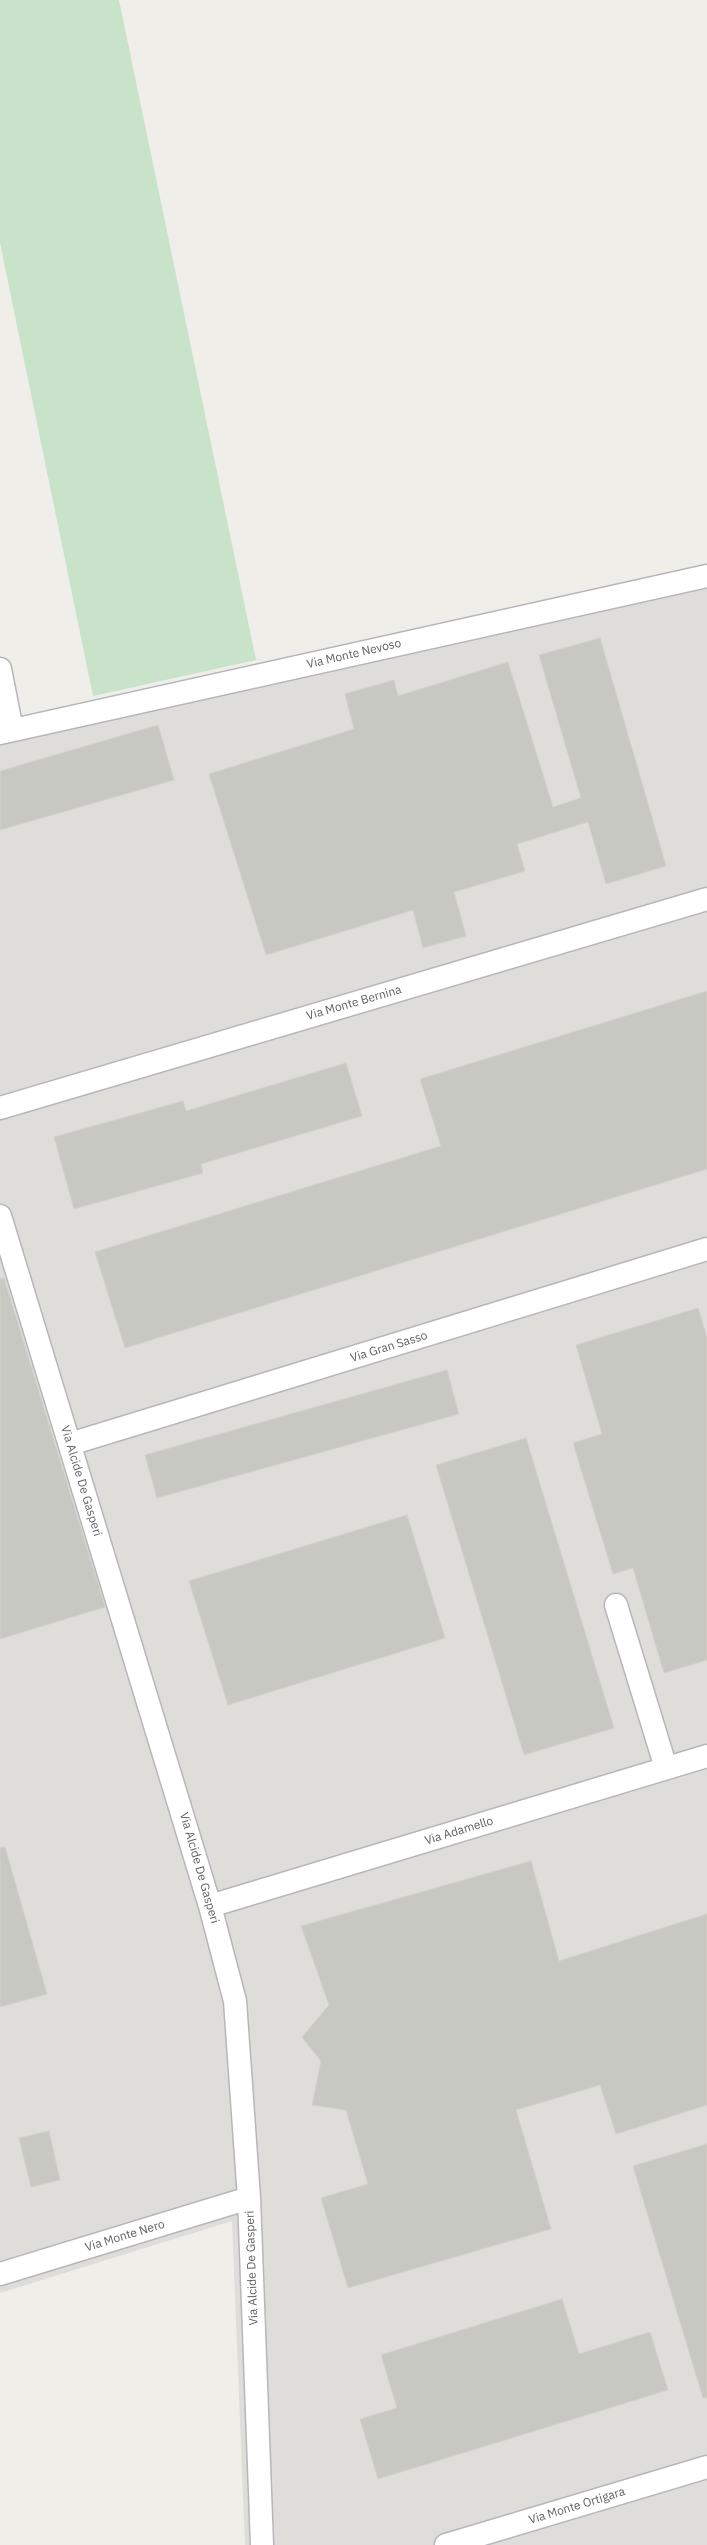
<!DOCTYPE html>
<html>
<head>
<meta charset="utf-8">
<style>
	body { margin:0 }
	canvas { display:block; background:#efeee8 }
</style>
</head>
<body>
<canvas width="707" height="2545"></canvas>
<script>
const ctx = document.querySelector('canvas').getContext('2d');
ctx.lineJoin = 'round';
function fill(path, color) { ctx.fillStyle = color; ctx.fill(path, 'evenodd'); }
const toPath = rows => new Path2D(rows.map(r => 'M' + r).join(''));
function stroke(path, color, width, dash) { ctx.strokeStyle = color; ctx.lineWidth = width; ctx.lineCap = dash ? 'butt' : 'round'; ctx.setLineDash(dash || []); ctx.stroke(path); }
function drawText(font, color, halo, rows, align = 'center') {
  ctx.font = font + ' "IBM Plex Sans",sans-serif'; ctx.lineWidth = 4; ctx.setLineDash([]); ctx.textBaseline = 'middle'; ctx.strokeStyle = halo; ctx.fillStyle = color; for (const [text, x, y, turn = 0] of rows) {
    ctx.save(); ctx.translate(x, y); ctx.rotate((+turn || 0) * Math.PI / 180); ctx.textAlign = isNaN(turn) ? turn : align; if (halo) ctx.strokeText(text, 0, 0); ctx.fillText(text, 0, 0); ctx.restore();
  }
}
fill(toPath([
	[707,576,707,2545,245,2545,232,2221,0,2293,0,733]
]), '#deddda');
fill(toPath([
	[0,0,119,0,256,660,93,696,0,243]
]), '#c8e3ca');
const building = toPath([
	[600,638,666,866,606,884,588,822,517,844,525,871,454,892,466,936,423,948,413,910,266,955,209,774,354,729,345,694,394,680,398,696,508,662,553,807,581,798,539,655,600,638],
	[158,725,174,780,0,830,0,771,158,725],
	[707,991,707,1169,125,1348,95,1252,441,1146,420,1079,707,991],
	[346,1063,362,1116,201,1164,203,1173,74,1209,54,1137,183,1101,186,1111,346,1063],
	[4,1278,105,1607,0,1639,0,1279,4,1278],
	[698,1308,707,1337,707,1660,664,1673,633,1568,613,1574,573,1443,602,1434,576,1345,698,1308],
	[447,1370,459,1414,157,1498,145,1455,447,1370],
	[526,1438,614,1728,524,1755,436,1465,526,1438],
	[407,1515,445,1638,228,1705,189,1581,407,1515],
	[5,1847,47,1994,0,2007,0,1848,5,1847],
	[531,1861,559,1961,707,1914,707,2105,616,2134,600,2085,516,2110,551,2229,348,2288,321,2198,368,2184,346,2110,312,2105,321,2061,302,2037,329,2005,301,1926,531,1861],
	[49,2131,60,2180,31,2187,19,2138,49,2131],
	[707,2144,707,2398,703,2398,633,2166,707,2144],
	[562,2299,579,2354,650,2332,668,2390,378,2479,360,2419,397,2408,381,2355,562,2299]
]);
fill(building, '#c8c8c3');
stroke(building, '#d3d1c7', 1);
const minor = toPath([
	[0,669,12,730],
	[0,733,707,576],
	[0,1108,707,899],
	[0,1216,210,1906,235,2001,249,2198,262,2545],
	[70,1444,707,1249],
	[616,1605,666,1768],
	[210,1906,707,1756],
	[0,2274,249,2198],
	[446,2545,707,2467]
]);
stroke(minor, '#b5b7bb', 25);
stroke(minor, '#fff', 22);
drawText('12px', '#5f6266', '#fff', [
	["Via Monte Nevoso",354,654,-13],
	["Via Monte Bernina",354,1003,-16],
	["Via Gran Sasso",389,1347,-17],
	["Via Alcide De Gasperi",81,1481,73],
	["Via Adamello",459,1831,-17],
	["Via Alcide De Gasperi",199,1868,74],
	["Via Monte Nero",125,2236,-17],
	["Via Alcide De Gasperi",252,2268,-92],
	["Via Monte Ortigara",577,2506,-17]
]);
</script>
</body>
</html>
